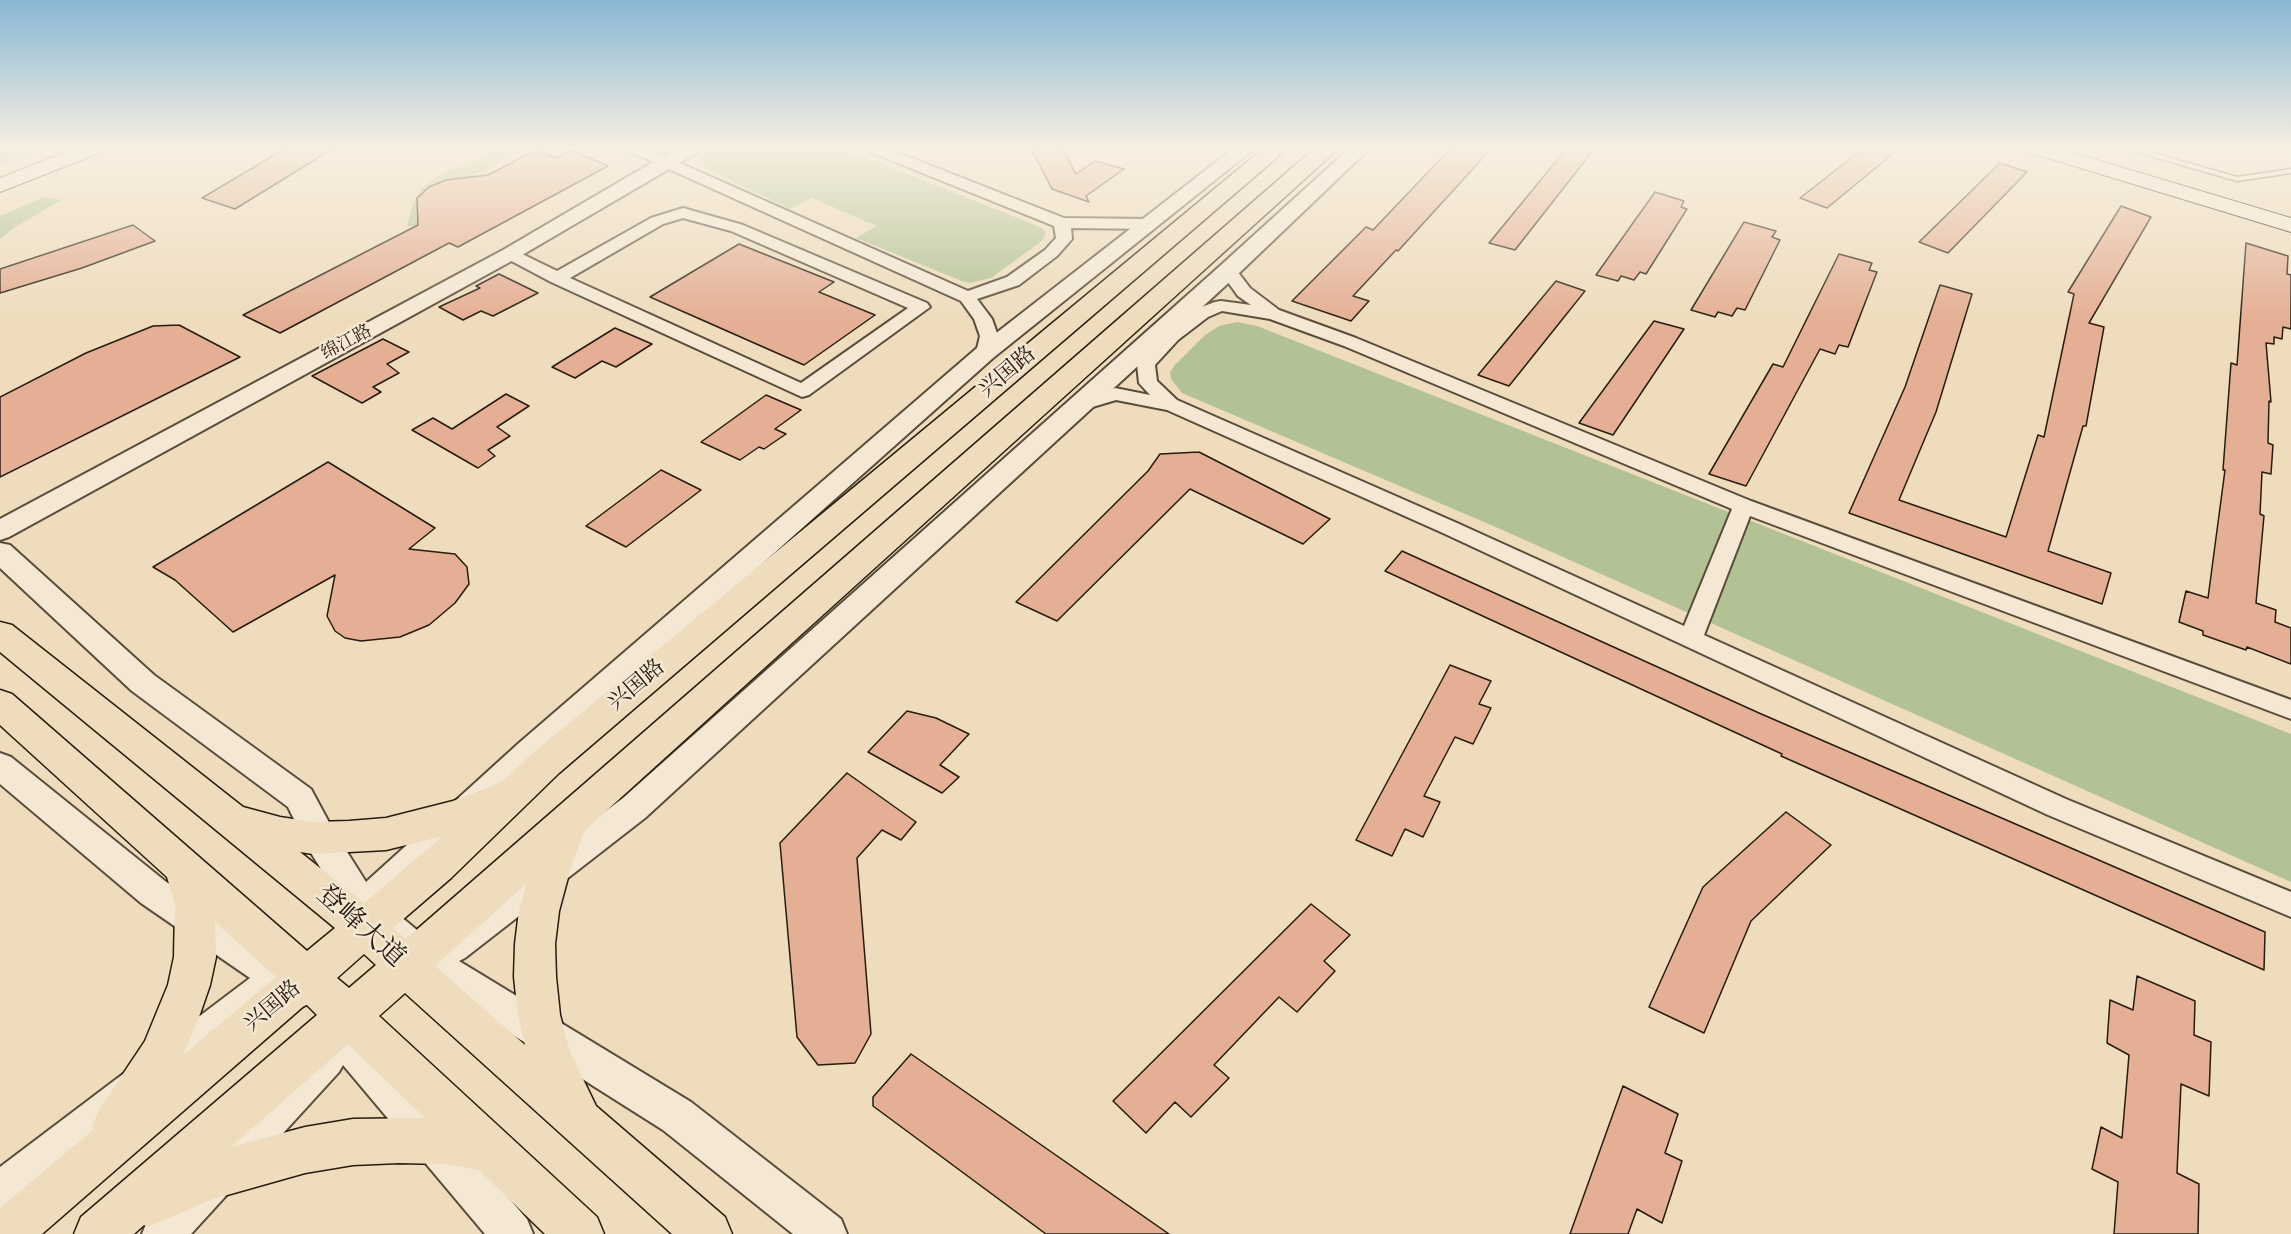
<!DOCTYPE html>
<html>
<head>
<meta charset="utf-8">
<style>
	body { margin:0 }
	canvas { display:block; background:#eedcbd }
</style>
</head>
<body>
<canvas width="2291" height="1234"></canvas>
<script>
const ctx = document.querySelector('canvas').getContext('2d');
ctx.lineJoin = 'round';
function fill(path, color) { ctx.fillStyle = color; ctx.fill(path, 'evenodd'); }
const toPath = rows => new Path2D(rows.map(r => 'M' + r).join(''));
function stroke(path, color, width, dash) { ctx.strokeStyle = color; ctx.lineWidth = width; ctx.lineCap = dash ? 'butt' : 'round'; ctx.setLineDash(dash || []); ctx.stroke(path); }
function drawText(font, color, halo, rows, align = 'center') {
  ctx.font = font + ' Cardo,"Noto Serif SC",serif'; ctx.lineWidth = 5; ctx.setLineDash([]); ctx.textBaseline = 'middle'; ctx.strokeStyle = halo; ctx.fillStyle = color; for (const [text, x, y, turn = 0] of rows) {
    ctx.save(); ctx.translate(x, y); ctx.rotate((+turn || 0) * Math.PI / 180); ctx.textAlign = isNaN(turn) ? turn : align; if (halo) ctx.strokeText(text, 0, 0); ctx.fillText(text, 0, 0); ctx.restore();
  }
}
fill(toPath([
	[0,148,45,148,0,165],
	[485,148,533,148,466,179,424,226,407,226,412,207,422,187,443,173,487,156],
	[713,148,843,148,1035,225,1043,229,1046,234,1043,240,991,278,970,283,962,281,856,238,877,226,812,198,790,209,707,169,701,160,705,152],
	[44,197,61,200,12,229,0,239,0,216],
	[1237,322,1257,326,2291,734,2291,882,1498,528,1182,393,1171,379,1170,372,1175,365,1204,336,1219,326]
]), '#b3c295');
const building = toPath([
	[286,148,334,148,235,209,202,198,286,148],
	[1031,148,1062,148,1076,174,1095,161,1124,169,1086,196,1089,202,1052,189,1031,148],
	[1451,148,1492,148,1398,251,1396,250,1353,296,1369,301,1351,321,1292,301,1366,227,1373,230,1451,148],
	[1567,148,1595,148,1515,250,1489,243,1567,148],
	[1864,148,1900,148,1827,208,1800,198,1864,148],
	[536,150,556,158,572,150,608,166,458,247,449,243,280,333,243,315,418,225,417,198,429,187,446,180,488,175,536,150],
	[2000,163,2027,172,1948,253,1919,242,2000,163],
	[1655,192,1684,201,1681,207,1687,209,1646,274,1640,272,1634,280,1621,276,1618,281,1596,275,1655,192],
	[2121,206,2151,217,2089,323,2104,327,2086,426,2083,426,2048,551,2111,573,2102,604,1849,513,1905,387,1940,285,1972,294,1936,412,1899,500,2006,537,2038,435,2044,437,2074,294,2068,292,2121,206],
	[1744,222,1776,231,1772,237,1780,240,1745,310,1737,308,1732,316,1718,312,1715,317,1691,310,1744,222],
	[133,225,155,241,82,268,0,293,0,269,133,225],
	[2246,243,2288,256,2287,274,2291,275,2291,329,2283,327,2282,339,2274,337,2274,344,2266,343,2271,402,2269,401,2268,443,2273,445,2271,474,2262,472,2260,514,2264,516,2256,603,2276,610,2275,622,2291,628,2291,664,2247,647,2246,650,2203,635,2203,631,2179,622,2186,591,2208,598,2225,470,2223,470,2231,363,2237,365,2246,243],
	[739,244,834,282,819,292,875,315,804,365,650,297,739,244],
	[1839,254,1872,263,1869,270,1877,272,1848,347,1839,345,1835,354,1820,349,1746,486,1709,474,1773,364,1783,367,1839,254],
	[499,274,538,293,493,316,481,311,463,320,439,307,480,288,476,286,499,274],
	[1556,281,1585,291,1509,386,1478,375,1556,281],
	[1654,321,1684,329,1613,435,1579,423,1654,321],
	[179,325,240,357,0,477,0,397,86,353,153,326,179,325],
	[615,328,652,344,616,367,602,361,575,378,552,367,615,328],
	[383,339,409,352,387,364,399,373,373,387,381,392,362,403,312,376,383,339],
	[506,394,529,406,497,427,510,436,488,450,495,456,478,468,412,430,433,418,452,429,506,394],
	[766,395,801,410,775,429,786,434,764,449,759,447,740,460,701,442,766,395],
	[1199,452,1330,519,1303,544,1190,489,1057,621,1016,602,1148,471,1160,454,1199,452],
	[328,462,435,528,409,549,455,554,467,567,469,584,455,603,429,625,400,637,361,641,345,638,335,631,327,616,335,575,233,632,175,580,153,567,328,462],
	[661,470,701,490,626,547,586,526,661,470],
	[1402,551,1759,713,2265,932,2264,970,1781,756,1782,754,1385,571,1402,551],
	[1450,665,1491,681,1479,704,1491,708,1473,744,1455,737,1424,796,1440,802,1423,837,1405,829,1392,856,1356,840,1450,665],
	[907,711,936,718,969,734,940,765,959,777,942,793,868,752,907,711],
	[847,773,916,822,901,840,882,830,857,858,871,1034,855,1063,818,1065,797,1037,780,843,847,773],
	[1786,812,1831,845,1751,921,1704,1033,1649,1007,1703,887,1786,812],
	[1311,904,1350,935,1324,961,1335,971,1297,1012,1279,997,1214,1065,1229,1078,1191,1117,1175,1102,1146,1133,1113,1101,1311,904],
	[2137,976,2195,1001,2194,1035,2211,1042,2209,1096,2181,1084,2177,1173,2199,1184,2198,1234,2114,1234,2118,1182,2092,1169,2101,1127,2122,1138,2129,1055,2107,1043,2110,1000,2133,1010,2137,976],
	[911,1054,1169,1234,1046,1234,873,1106,873,1097,911,1054],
	[1623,1086,1678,1114,1665,1153,1682,1161,1662,1223,1637,1209,1628,1234,1570,1234,1623,1086]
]);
fill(building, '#e4af94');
stroke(building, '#271c0e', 1.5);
const service = toPath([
	[2123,148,2136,148,2237,177,2291,169,2291,173,2237,181,2123,148]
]);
const minor = toPath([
	[627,148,646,148,968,291,1007,277,1045,250,1056,238,1054,226,868,151,866,148,886,148,1064,218,1151,219,1159,224,1151,229,1071,228,1072,239,1057,256,1019,285,977,299,992,319,998,336,994,353,991,357,985,358,979,357,976,353,980,336,974,319,961,301,629,151,627,148],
	[683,208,743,225,927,303,930,307,809,395,802,397,551,282,504,257,502,254,504,251,516,251,557,271,651,218,683,208],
	[683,218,731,231,908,308,801,383,570,278,663,224,683,218],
	[1228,266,1234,267,1250,288,1279,310,1356,338,1751,501,2291,700,2291,719,1750,516,1704,635,2066,799,2291,892,2291,917,2048,815,1443,533,1167,410,1116,400,1079,411,1072,409,1070,405,1072,401,1115,388,1150,395,1139,383,1137,364,1166,332,1196,309,1215,302,1221,301,1251,305,1238,296,1220,271,1228,266],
	[1222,311,1270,319,1344,346,1732,509,1684,626,1457,523,1177,400,1157,381,1155,365,1178,340,1208,317,1222,311]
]);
const tertiary = toPath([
	[677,148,700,148,698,152,517,258,9,537,0,540,0,519,503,250,677,148],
	[1234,148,1255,148,993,358,541,761,388,906,435,945,439,936,623,798,1220,266,1350,148,1370,148,1236,276,645,818,465,958,459,961,691,1102,841,1219,847,1234,793,1234,663,1130,418,975,351,918,308,848,288,807,132,691,0,568,0,543,10,545,154,675,311,789,332,828,366,882,519,743,977,348,1234,148],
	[0,753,11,757,165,881,292,965,309,980,314,992,309,1004,296,1009,278,999,14,1206,0,1212,0,1167,250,978,141,903,0,784,0,753],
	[338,1013,351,1018,527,1219,533,1234,485,1234,343,1065,339,1072,191,1234,142,1234,148,1219,313,1046,324,1042,319,1031,325,1018,338,1013]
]);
const secondary = toPath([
	[76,148,105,148,102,152,0,192,0,178,76,148],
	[2025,148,2057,148,2291,218,2291,232,2028,152,2025,148]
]);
const primary = toPath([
	[1264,148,1288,148,559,773,451,878,393,928,406,939,1315,148,1339,148,584,831,570,870,559,911,555,944,556,977,560,1015,570,1052,596,1106,725,1217,732,1234,672,1234,405,993,379,1016,597,1217,604,1234,545,1234,479,1170,444,1164,399,1163,353,1165,305,1173,213,1199,148,1227,144,1225,134,1234,74,1234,81,1217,317,1015,306,1004,42,1234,0,1234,0,1208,94,1129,92,1126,99,1110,145,1041,168,985,174,957,175,905,167,877,0,725,0,690,12,694,307,951,335,928,0,652,0,622,12,625,243,807,280,817,313,822,349,821,386,818,453,801,500,783,533,753,1264,148],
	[443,836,364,903,300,852,313,854,386,850,443,836],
	[527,883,519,911,515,944,514,977,518,1015,525,1045,435,966,527,883],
	[215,922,276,977,183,1055,198,1020,210,985,216,957,215,922],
	[364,954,376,965,349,988,337,978,364,954],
	[348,1044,425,1118,353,1119,305,1127,231,1147,348,1044]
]);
stroke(service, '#594c3a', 3);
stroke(minor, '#594c3a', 4);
stroke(tertiary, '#594c3a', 4);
stroke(secondary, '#271c0e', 2);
stroke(primary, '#271c0e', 3);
fill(service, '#f4e8d4');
fill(minor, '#f4e8d4');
fill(tertiary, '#f4e8d4');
fill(secondary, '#f4e8d4');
fill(primary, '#eedcbd');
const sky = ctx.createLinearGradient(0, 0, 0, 321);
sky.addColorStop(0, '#88b7d4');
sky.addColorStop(0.46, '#f7efe1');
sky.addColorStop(1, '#f7efe100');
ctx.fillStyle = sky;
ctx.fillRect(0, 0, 2291, 321);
drawText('18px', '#271c0e', '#f4e8d4', [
	["绵江路",347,343,-28]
]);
drawText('22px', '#271c0e', '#f4e8d4', [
	["兴国路",1008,373,-40],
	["兴国路",637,686,-40],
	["兴国路",273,1007,-40]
]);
drawText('27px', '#271c0e', '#f4e8d4', [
	["登峰大道",360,927,42]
]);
</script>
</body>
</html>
